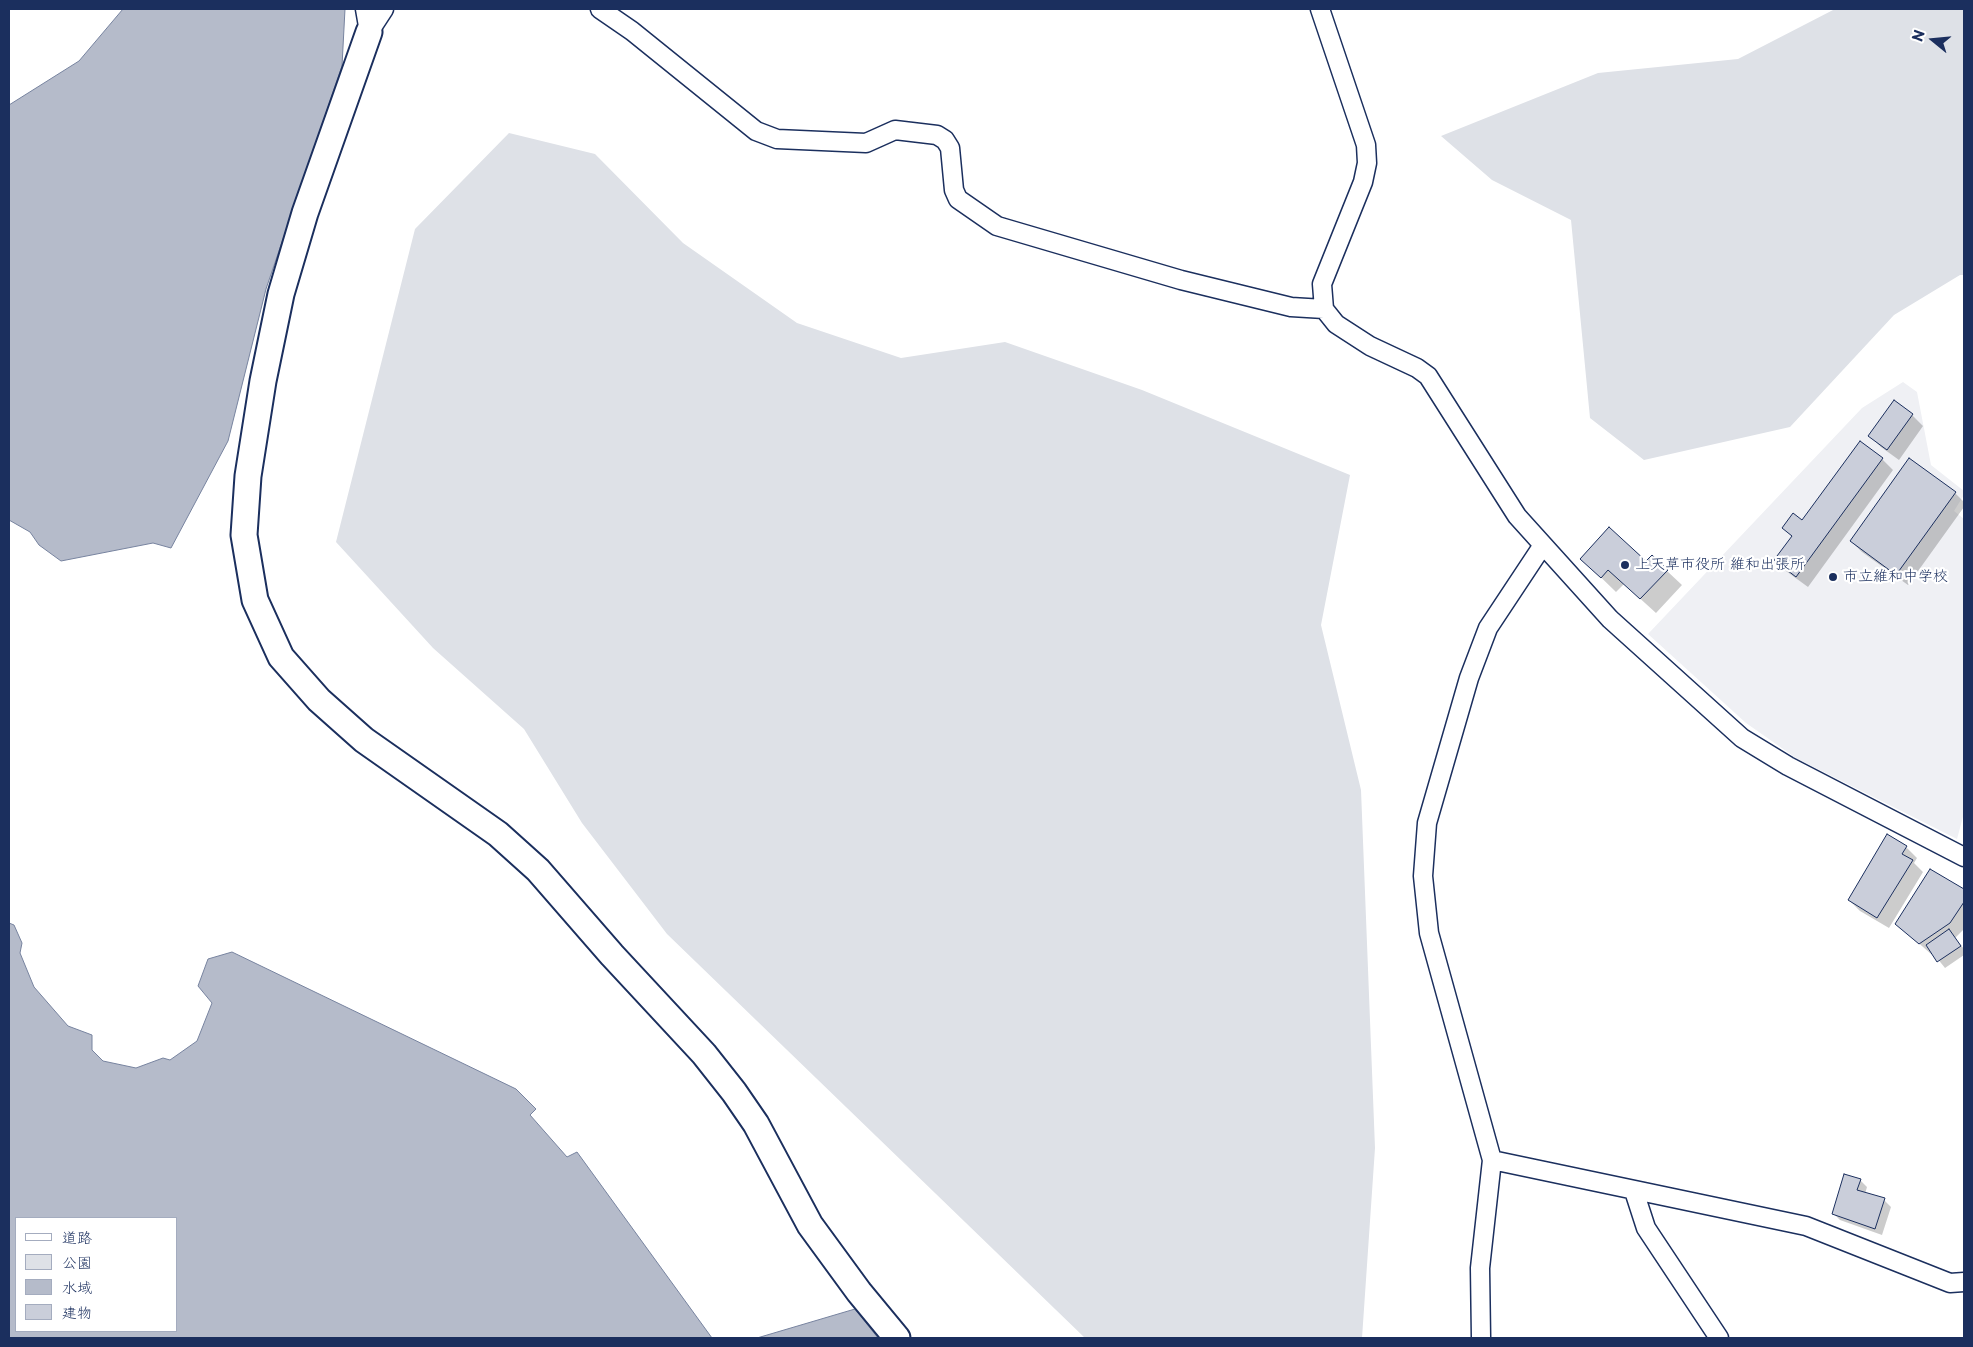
<!DOCTYPE html>
<html>
<head>
<meta charset="utf-8">
<style>
	body { margin:0 }
	#map { position:relative; width:1973px; height:1347px; overflow:hidden; background:#fff; font-family:"Playpen Sans","Klee One",sans-serif }
	canvas { display:block }
	.frame { position:absolute; inset:0; border:10px solid #1b2f5e; pointer-events:none }
	.legend { position:absolute; left:15px; top:1217px; width:162px; height:115px; box-sizing:border-box; background:#fff; border:1px solid #a4acbf; margin:0; padding:6px 9px; list-style:none; font-size:15px; color:#1b2f5e }
	.legend li { display:flex; align-items:center; gap:10px; height:25px }
	.legend b { width:25px; border:1px solid #a4acbf }
	.north { position:absolute; left:1908px; top:15px; width:50px; height:50px; -webkit-text-stroke:4px #fff; paint-order:stroke; rotate:287deg; font-size:14px; font-weight:700; line-height:20px; text-align:center; color:#1b2f5e }
	.north::after { content:''; display:block; margin:auto; width:18px; height:22px; background:#1b2f5e; clip-path:polygon(50% 0,100% 100%,50% 72%,0 100%) }
</style>
</head>
<body>
<div id="map">
<canvas width="1973" height="1347"></canvas>
<div class="frame"></div>
<ul class="legend">
<li><b style="height:6px;background:#fff"></b>道路</li>
<li><b style="height:14px;background:#dee1e7"></b>公園</li>
<li><b style="height:14px;background:#b5bbca"></b>水域</li>
<li><b style="height:14px;background:#caceda"></b>建物</li>
</ul>
<div class="north">N</div>
</div>
<script>
const ctx = document.querySelector('canvas').getContext('2d');
ctx.lineJoin = 'round';
function fill(path, color) { ctx.fillStyle = color; ctx.fill(path, 'evenodd'); }
const toPath = rows => new Path2D(rows.map(r => 'M' + r).join(''));
function stroke(path, color, width, dash) { ctx.strokeStyle = color; ctx.lineWidth = width; ctx.lineCap = dash ? 'butt' : 'round'; ctx.setLineDash(dash || []); ctx.stroke(path); }
function drawText(font, color, halo, rows, align = 'center') {
  ctx.font = font + ' "Playpen Sans","Klee One",sans-serif'; ctx.lineWidth = 4.5; ctx.setLineDash([]); ctx.textBaseline = 'middle'; ctx.strokeStyle = halo; ctx.fillStyle = color; for (const [text, x, y, turn = 0] of rows) {
    ctx.save(); ctx.translate(x, y); ctx.rotate((+turn || 0) * Math.PI / 180); ctx.textAlign = isNaN(turn) ? turn : align; if (halo) ctx.strokeText(text, 0, 0); ctx.fillText(text, 0, 0); ctx.restore();
  }
}
fill(toPath([
	[1903,382,1917,392,1931,465,1964,491,1964,495,1954,511,1964,519,1964,813,1957,839,1796,758,1746,723,1648,634,1862,408]
]), '#eff0f4');
fill(toPath([
	[1835,9,1964,9,1964,275,1960,275,1894,315,1790,427,1644,460,1590,418,1571,220,1492,180,1441,136,1598,73,1738,59],
	[509,133,595,154,683,243,797,323,901,358,1005,342,1142,390,1350,475,1321,625,1361,790,1375,1148,1362,1338,1085,1338,667,934,582,823,524,729,433,648,336,542,415,229]
]), '#dee1e7');
const water = toPath([
	[123,9,345,9,342,66,266,289,228,441,171,548,153,543,61,561,39,545,30,532,9,520,9,105,79,61,123,9],
	[9,923,14,925,22,943,20,953,34,987,68,1026,92,1035,92,1050,103,1061,136,1068,163,1058,170,1060,197,1041,212,1003,198,986,208,959,232,952,516,1089,536,1109,530,1115,567,1157,577,1152,712,1338,9,1338,9,923],
	[16,1218,176,1218,176,1331,16,1331,16,1218],
	[855,1309,878,1338,757,1338,855,1309]
]);
fill(water, '#b5bbca');
stroke(water, '#77839f', 1);
fill(toPath([
	[1912,415,1923,426,1899,460,1881,447,1870,436],
	[1882,459,1893,470,1808,587,1786,571,1775,560,1792,537,1784,528,1803,522],
	[1910,460,1955,493,1964,502,1964,507,1908,585,1862,552,1851,541],
	[1582,559,1646,563,1667,571,1682,585,1656,613,1624,584,1616,592],
	[1906,847,1917,858,1914,863,1923,872,1889,928,1860,911,1849,900],
	[1931,871,1964,890,1964,929,1955,938,1964,949,1964,955,1945,968,1933,953,1931,954,1897,924],
	[1860,1180,1867,1187,1865,1194,1884,1200,1891,1207,1882,1235,1840,1220,1833,1213]
]), '#0003');
const building = toPath([
	[1894,400,1913,414,1887,450,1868,436,1894,400],
	[1860,441,1883,458,1796,577,1774,560,1792,536,1782,528,1793,513,1802,520,1860,441],
	[1909,458,1956,492,1896,575,1850,541,1909,458],
	[1609,527,1646,561,1652,555,1668,570,1640,599,1608,570,1601,578,1580,559,1609,527],
	[1887,834,1907,846,1902,854,1913,860,1877,918,1848,900,1887,834],
	[1930,869,1964,889,1964,902,1950,923,1919,944,1895,924,1930,869],
	[1949,929,1961,946,1937,962,1926,945,1949,929],
	[1844,1174,1861,1179,1857,1190,1885,1198,1875,1229,1832,1214,1844,1174]
]);
fill(building, '#caceda');
stroke(building, '#1b2f5e', 1);
const street = toPath([
	[365,9,369,32],
	[600,9,632,31,756,131,777,139,866,143,895,130,937,135,945,140,950,148,954,190,958,199,997,226,1181,280,1291,307,1324,309],
	[1320,9,1366,145,1367,163,1363,182,1322,284,1324,309,1336,324,1370,346,1417,368,1428,376,1517,516,1610,619,1742,738,1788,766,1964,857],
	[369,32,384,9],
	[1492,1160,1806,1226,1950,1283,1964,1282],
	[1634,1191,1646,1228,1719,1338],
	[1481,1338,1480,1268,1492,1160,1429,933,1423,876,1427,823,1469,678,1488,628,1543,545]
]);
const secondary = toPath([
	[369,32,305,213,281,294,263,381,248,476,244,535,255,600,281,657,319,700,364,740,498,834,538,870,612,955,704,1054,734,1092,756,1124,810,1225,859,1292,897,1338]
]);
stroke(street, '#1b2f5e', 21);
stroke(secondary, '#1b2f5e', 29);
stroke(street, '#fff', 18);
stroke(secondary, '#fff', 25);
for (const [x, y, r, color] of [
	[1625,565,5,"#1b2f5e"],
	[1833,577,5,"#1b2f5e"]
]) { const dot = new Path2D(); dot.arc(x, y, r, 0, 2 * Math.PI); ctx.fillStyle = color; ctx.fill(dot); stroke(dot, '#fff', 2); }
drawText('15px', '#1b2f5e', '#fff', [
	["上天草市役所 維和出張所",1635,565],
	["市立維和中学校",1843,577]
], 'left');
</script>
</body>
</html>
